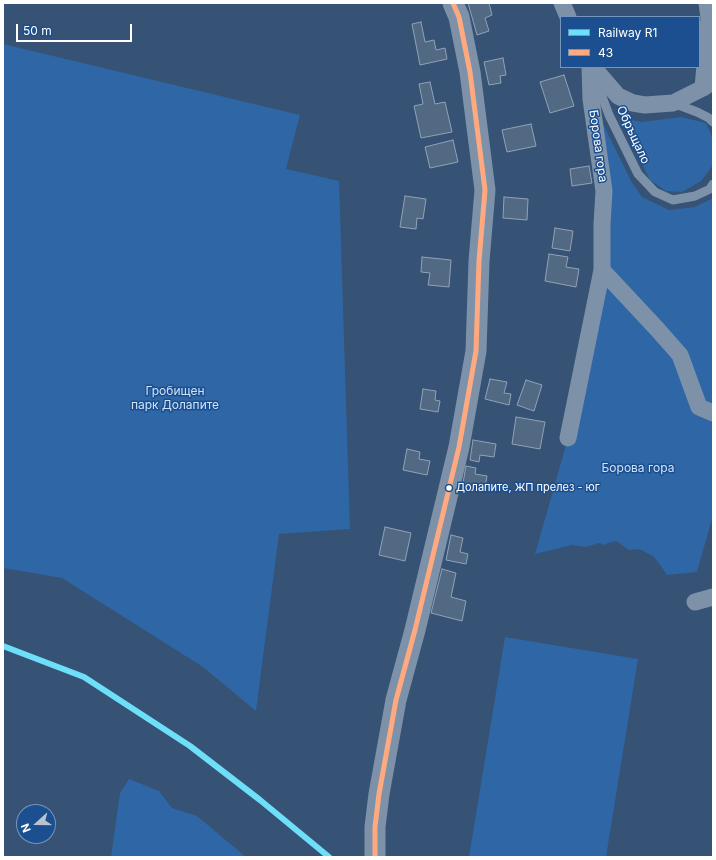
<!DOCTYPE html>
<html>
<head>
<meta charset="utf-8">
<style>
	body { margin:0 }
	#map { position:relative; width:716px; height:860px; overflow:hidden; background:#365274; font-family:Inter,sans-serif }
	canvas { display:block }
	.frame { position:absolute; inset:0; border:4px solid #fff; pointer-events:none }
	.legend { position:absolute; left:560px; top:16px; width:140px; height:52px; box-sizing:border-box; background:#1b4f8f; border:1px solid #7695bc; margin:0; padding:5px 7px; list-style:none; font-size:12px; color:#fff }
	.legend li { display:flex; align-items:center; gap:8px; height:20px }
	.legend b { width:20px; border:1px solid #7695bc }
	.north { position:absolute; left:16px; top:804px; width:40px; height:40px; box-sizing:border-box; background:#1b4f8f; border:1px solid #7695bc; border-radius:50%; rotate:249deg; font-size:11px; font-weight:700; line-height:16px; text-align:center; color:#fff }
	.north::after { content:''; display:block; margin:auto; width:14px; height:18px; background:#b9c2ce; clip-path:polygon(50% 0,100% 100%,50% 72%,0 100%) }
	.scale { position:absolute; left:16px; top:24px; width:116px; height:18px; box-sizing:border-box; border:2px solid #fff; border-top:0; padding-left:5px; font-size:12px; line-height:14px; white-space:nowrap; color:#fff; -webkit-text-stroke:3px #1b4f8f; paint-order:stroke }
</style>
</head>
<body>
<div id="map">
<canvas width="716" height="860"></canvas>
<div class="frame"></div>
<ul class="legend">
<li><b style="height:5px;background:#6ddff8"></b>Railway R1</li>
<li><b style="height:5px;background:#ffa980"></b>43</li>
</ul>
<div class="north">N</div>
<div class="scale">50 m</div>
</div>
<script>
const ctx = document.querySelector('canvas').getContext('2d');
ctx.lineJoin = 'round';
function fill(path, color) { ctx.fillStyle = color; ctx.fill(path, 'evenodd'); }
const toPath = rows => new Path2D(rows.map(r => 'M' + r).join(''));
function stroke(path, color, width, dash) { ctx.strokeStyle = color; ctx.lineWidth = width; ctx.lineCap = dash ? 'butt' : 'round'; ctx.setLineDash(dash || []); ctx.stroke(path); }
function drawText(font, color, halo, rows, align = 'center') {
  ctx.font = font + ' Inter,sans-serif'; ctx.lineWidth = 3; ctx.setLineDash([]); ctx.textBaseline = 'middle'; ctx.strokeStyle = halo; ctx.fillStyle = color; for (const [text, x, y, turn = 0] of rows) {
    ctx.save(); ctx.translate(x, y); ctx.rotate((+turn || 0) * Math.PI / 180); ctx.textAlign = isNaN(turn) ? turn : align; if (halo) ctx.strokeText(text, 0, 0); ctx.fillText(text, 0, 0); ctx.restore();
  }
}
fill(toPath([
	[3,44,300,115,286,169,339,181,350,529,279,534,256,711,203,667,62,578,3,568],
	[591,99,631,181,642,197,669,210,695,207,713,198,713,515,697,572,667,575,661,566,653,556,639,549,629,550,616,541,608,543,605,545,599,543,586,547,572,545,535,554,568,438,602,270],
	[681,117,706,123,713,139,713,165,701,181,682,192,666,191,650,180,630,141,624,119,642,122],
	[505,637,638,659,606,857,469,857],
	[129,779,159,791,172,808,197,816,246,857,111,857,120,793]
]), '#2f66a5');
const building = toPath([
	[468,3,489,3,492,15,485,18,489,31,477,35,468,3],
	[421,22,425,42,434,40,436,50,445,48,447,59,420,65,412,24,421,22],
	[503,58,506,75,500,76,501,83,489,85,484,62,503,58],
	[564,75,574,106,550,113,540,82,564,75],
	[430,82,435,104,445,102,452,132,421,138,414,106,423,104,419,84,430,82],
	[531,124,536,146,507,152,502,130,531,124],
	[453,140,458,162,430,168,425,147,453,140],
	[589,166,592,183,572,186,570,169,589,166],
	[405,196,426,199,423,219,417,218,416,229,400,227,405,196],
	[504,197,528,199,527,220,503,218,504,197],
	[555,228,573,231,570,251,552,248,555,228],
	[549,254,568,257,566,267,579,269,576,287,545,281,549,254],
	[422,257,451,260,449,287,428,285,430,273,421,272,422,257],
	[490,379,507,382,504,393,511,394,509,405,485,399,490,379],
	[526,380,542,385,534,411,517,405,526,380],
	[423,389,436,391,435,400,440,401,438,412,420,409,423,389],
	[516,417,545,422,540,449,512,444,516,417],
	[473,440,496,444,494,457,480,455,479,462,470,460,473,440],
	[407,449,420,452,419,459,430,461,427,475,403,470,407,449],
	[466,466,476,468,475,474,487,476,485,487,463,483,466,466],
	[385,527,411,533,405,561,379,555,385,527],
	[451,535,463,538,460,552,468,554,466,564,446,560,451,535],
	[442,569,456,573,451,597,466,601,462,621,431,613,442,569]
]);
fill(building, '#526984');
stroke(building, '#92a2b6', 1);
stroke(toPath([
	[595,78,609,115,638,174,655,192,673,200,695,196,710,189,713,184],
	[673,103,697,112,709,118,713,122]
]), '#7d92a8', 9);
stroke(toPath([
	[562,3,568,17],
	[593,67,618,96,633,103,645,105,673,103,703,88,713,81],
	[703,88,709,18,707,3],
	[602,270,658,330,680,355,699,407,713,413],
	[568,438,602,270,602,224,604,191,591,99,590,67],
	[695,602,713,597]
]), '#7d92a8', 17);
stroke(toPath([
	[375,857,375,827,379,794,396,700,415,630,459,447,476,351,479,261,485,190,470,72,459,17,453,3]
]), '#7d92a8', 21);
stroke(toPath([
	[375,857,375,827,379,794,396,700,415,630,459,447,476,351,479,261,485,190,470,72,459,17,453,3]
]), '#ffa980', 5);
stroke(toPath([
	[3,646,84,677,190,746,260,800,329,857]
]), '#6ddff8', 6);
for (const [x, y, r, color] of [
	[449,488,3.5,"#fff"]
]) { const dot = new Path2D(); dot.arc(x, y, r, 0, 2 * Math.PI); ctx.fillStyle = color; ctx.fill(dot); stroke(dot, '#1b4f8f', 1.5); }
drawText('11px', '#fff', '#1b4f8f', [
	["Долапите, ЖП прелез - юг",456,488]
], 'left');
drawText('12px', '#fff', '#1b4f8f', [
	["Обръщало",633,135,65],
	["Борова гора",598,146,82]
]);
drawText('12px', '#cfe3fa', '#1b4f8f', [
	["Гробищен",175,391],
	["парк Долапите",175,405],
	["Борова гора",638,468]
]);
</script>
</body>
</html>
